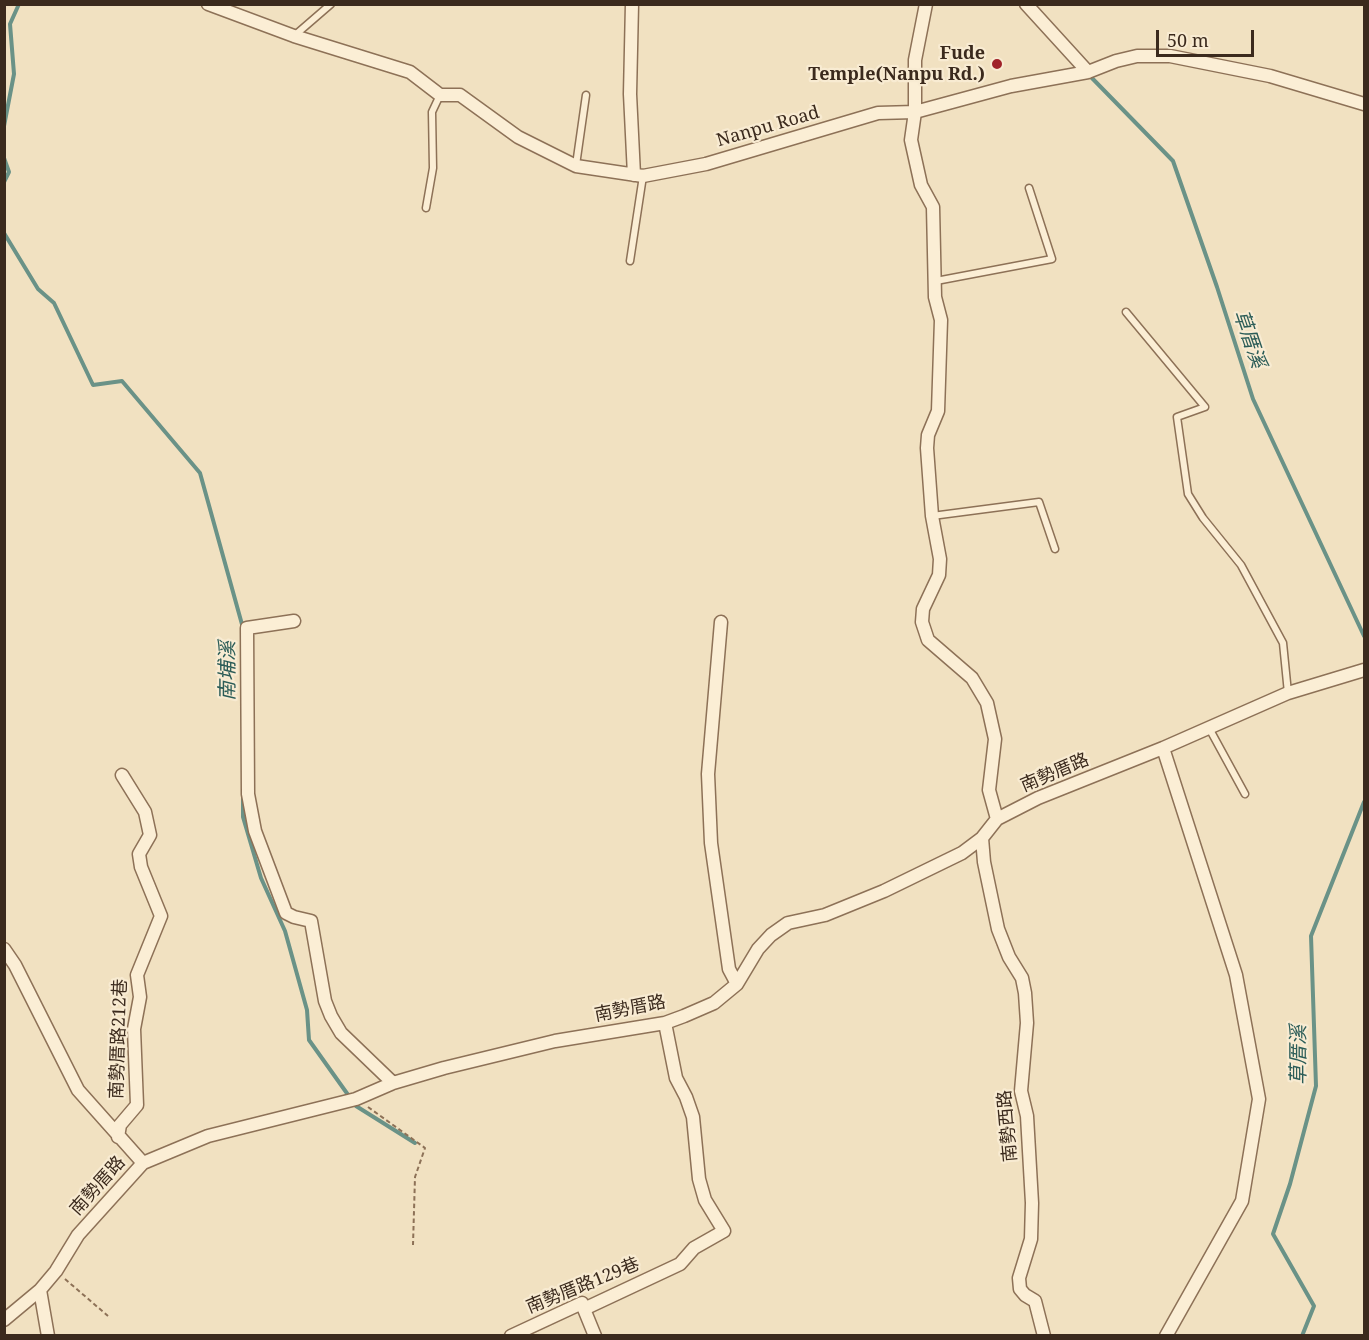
<!DOCTYPE html>
<html>
<head>
<meta charset="utf-8">
<style>
	body { margin:0 }
	#map { position:relative; width:1369px; height:1340px; overflow:hidden; background:#f1e1c1; font-family:"Noto Serif",serif }
	canvas { display:block }
	.frame { position:absolute; inset:0; border:6px solid #3b2a1d; pointer-events:none }
	.scale { position:absolute; left:1156px; top:30px; width:98px; height:27px; box-sizing:border-box; border:3px solid #3b2a1d; border-top:0; padding-left:8px; font-size:18px; line-height:21px; white-space:nowrap; color:#3b2a1d; -webkit-text-stroke:4px #f8ebd2; paint-order:stroke }
</style>
</head>
<body>
<div id="map">
<canvas width="1369" height="1340"></canvas>
<div class="frame"></div>
<div class="scale">50 m</div>
</div>
<script>
const ctx = document.querySelector('canvas').getContext('2d');
ctx.lineJoin = 'round';
const toPath = rows => new Path2D(rows.map(r => 'M' + r).join(''));
function stroke(path, color, width, dash) { ctx.strokeStyle = color; ctx.lineWidth = width; ctx.lineCap = dash ? 'butt' : 'round'; ctx.setLineDash(dash || []); ctx.stroke(path); }
function drawText(font, color, halo, rows, align = 'center') {
  ctx.font = font + ' "Noto Serif","Noto Sans TC",serif'; ctx.lineWidth = 4.5; ctx.setLineDash([]); ctx.textBaseline = 'middle'; ctx.strokeStyle = halo; ctx.fillStyle = color; for (const [text, x, y, turn = 0] of rows) {
    ctx.save(); ctx.translate(x, y); ctx.rotate((+turn || 0) * Math.PI / 180); ctx.textAlign = isNaN(turn) ? turn : align; if (halo) ctx.strokeText(text, 0, 0); ctx.fillText(text, 0, 0); ctx.restore();
  }
}
stroke(toPath([
	[1089,75,1173,161,1217,287,1253,399,1364,636],
	[4,126,14,74,10,24,19,4],
	[4,158,9,172,4,182],
	[4,233,38,289,54,303,93,385,122,381,200,473,243,628],
	[243,794,243,817,261,878,285,931,307,1010,309,1040,356,1106,415,1143],
	[1302,1336,1314,1306,1273,1234,1290,1184,1316,1086,1311,936,1364,802]
]), '#6a9287', 4);
const lane = toPath([
	[294,36,331,4],
	[576,165,586,95],
	[426,208,433,168,432,112,440,95],
	[630,261,643,176],
	[936,281,1052,259,1029,188],
	[1126,312,1205,407,1177,417,1188,494,1203,518,1241,565,1283,643,1288,693],
	[932,516,1039,502,1055,549],
	[1209,728,1245,794]
]);
const street = toPath([
	[208,4,294,36,410,72,440,95,460,95,518,137,576,166,643,176,706,164,878,113,915,112,1011,86,1088,72,1116,61,1137,56,1170,56,1270,76,1364,104],
	[632,4,630,94,634,175],
	[926,4,915,60,915,112,911,140,921,185,933,207,935,297,941,320,938,411,928,435,927,448,932,516,940,559,939,575,923,609,922,622,928,640,972,678,987,703,995,739,989,790,997,819],
	[1026,4,1088,72],
	[294,621,247,628,248,794,255,831,286,913,294,917,311,921,325,1001,331,1016,341,1033,393,1083],
	[721,622,708,774,711,843,729,969,737,984],
	[1163,748,1236,975,1259,1099,1242,1201,1166,1336],
	[982,838,984,862,998,929,1009,957,1022,978,1025,993,1027,1023,1021,1091,1027,1116,1032,1203,1031,1239,1019,1278,1020,1289,1025,1295,1035,1301,1044,1336],
	[4,949,15,965,78,1090,143,1163],
	[118,1137,120,1125,137,1105,134,1029,140,997,137,975,161,916,141,867,139,854,150,835,145,812,122,775],
	[40,1290,48,1336],
	[584,1309,595,1336],
	[4,1320,40,1290,56,1271,78,1235,143,1163,208,1136,356,1099,393,1083,444,1068,555,1041,665,1023,684,1016,714,1003,737,984,758,949,771,935,788,923,825,915,884,891,962,853,982,838,997,819,1038,798,1163,748,1288,693,1364,670],
	[511,1336,582,1303,584,1309,680,1264,694,1248,724,1231,705,1200,699,1179,693,1117,686,1097,676,1078,665,1023]
]);
stroke(lane, '#8d7157', 9);
stroke(street, '#8d7157', 15);
stroke(toPath([
	[368,1107,425,1148,415,1177,413,1245],
	[65,1279,108,1316]
]), '#8d7157', 2, [4.5, 3]);
stroke(lane, '#fbeed5', 6);
stroke(street, '#fbeed5', 12);
for (const [x, y, r, color] of [
	[997,64,6,"#a02229"]
]) { const dot = new Path2D(); dot.arc(x, y, r, 0, 2 * Math.PI); ctx.fillStyle = color; ctx.fill(dot); stroke(dot, '#f8ebd2', 2); }
drawText('bold 18px', '#3b2a1d', '#f8ebd2', [
	["Fude",985,54],
	["Temple(Nanpu Rd.)",985,75]
], 'right');
drawText('18px', '#3b2a1d', '#f8ebd2', [
	["Nanpu Road",768,127,-16],
	["南勢厝路",1055,773,-23],
	["南勢厝路",630,1009,-11],
	["南勢厝路212巷",119,1039,-88],
	["南勢西路",1008,1126,-95],
	["南勢厝路",98,1186,-48],
	["南勢厝路129巷",583,1286,-22]
]);
drawText('italic 20px', '#2b5c57', '#f8ebd2', [
	["草厝溪",1249,339,71],
	["南埔溪",228,671,-90],
	["草厝溪",1299,1055,-90]
]);
</script>
</body>
</html>
